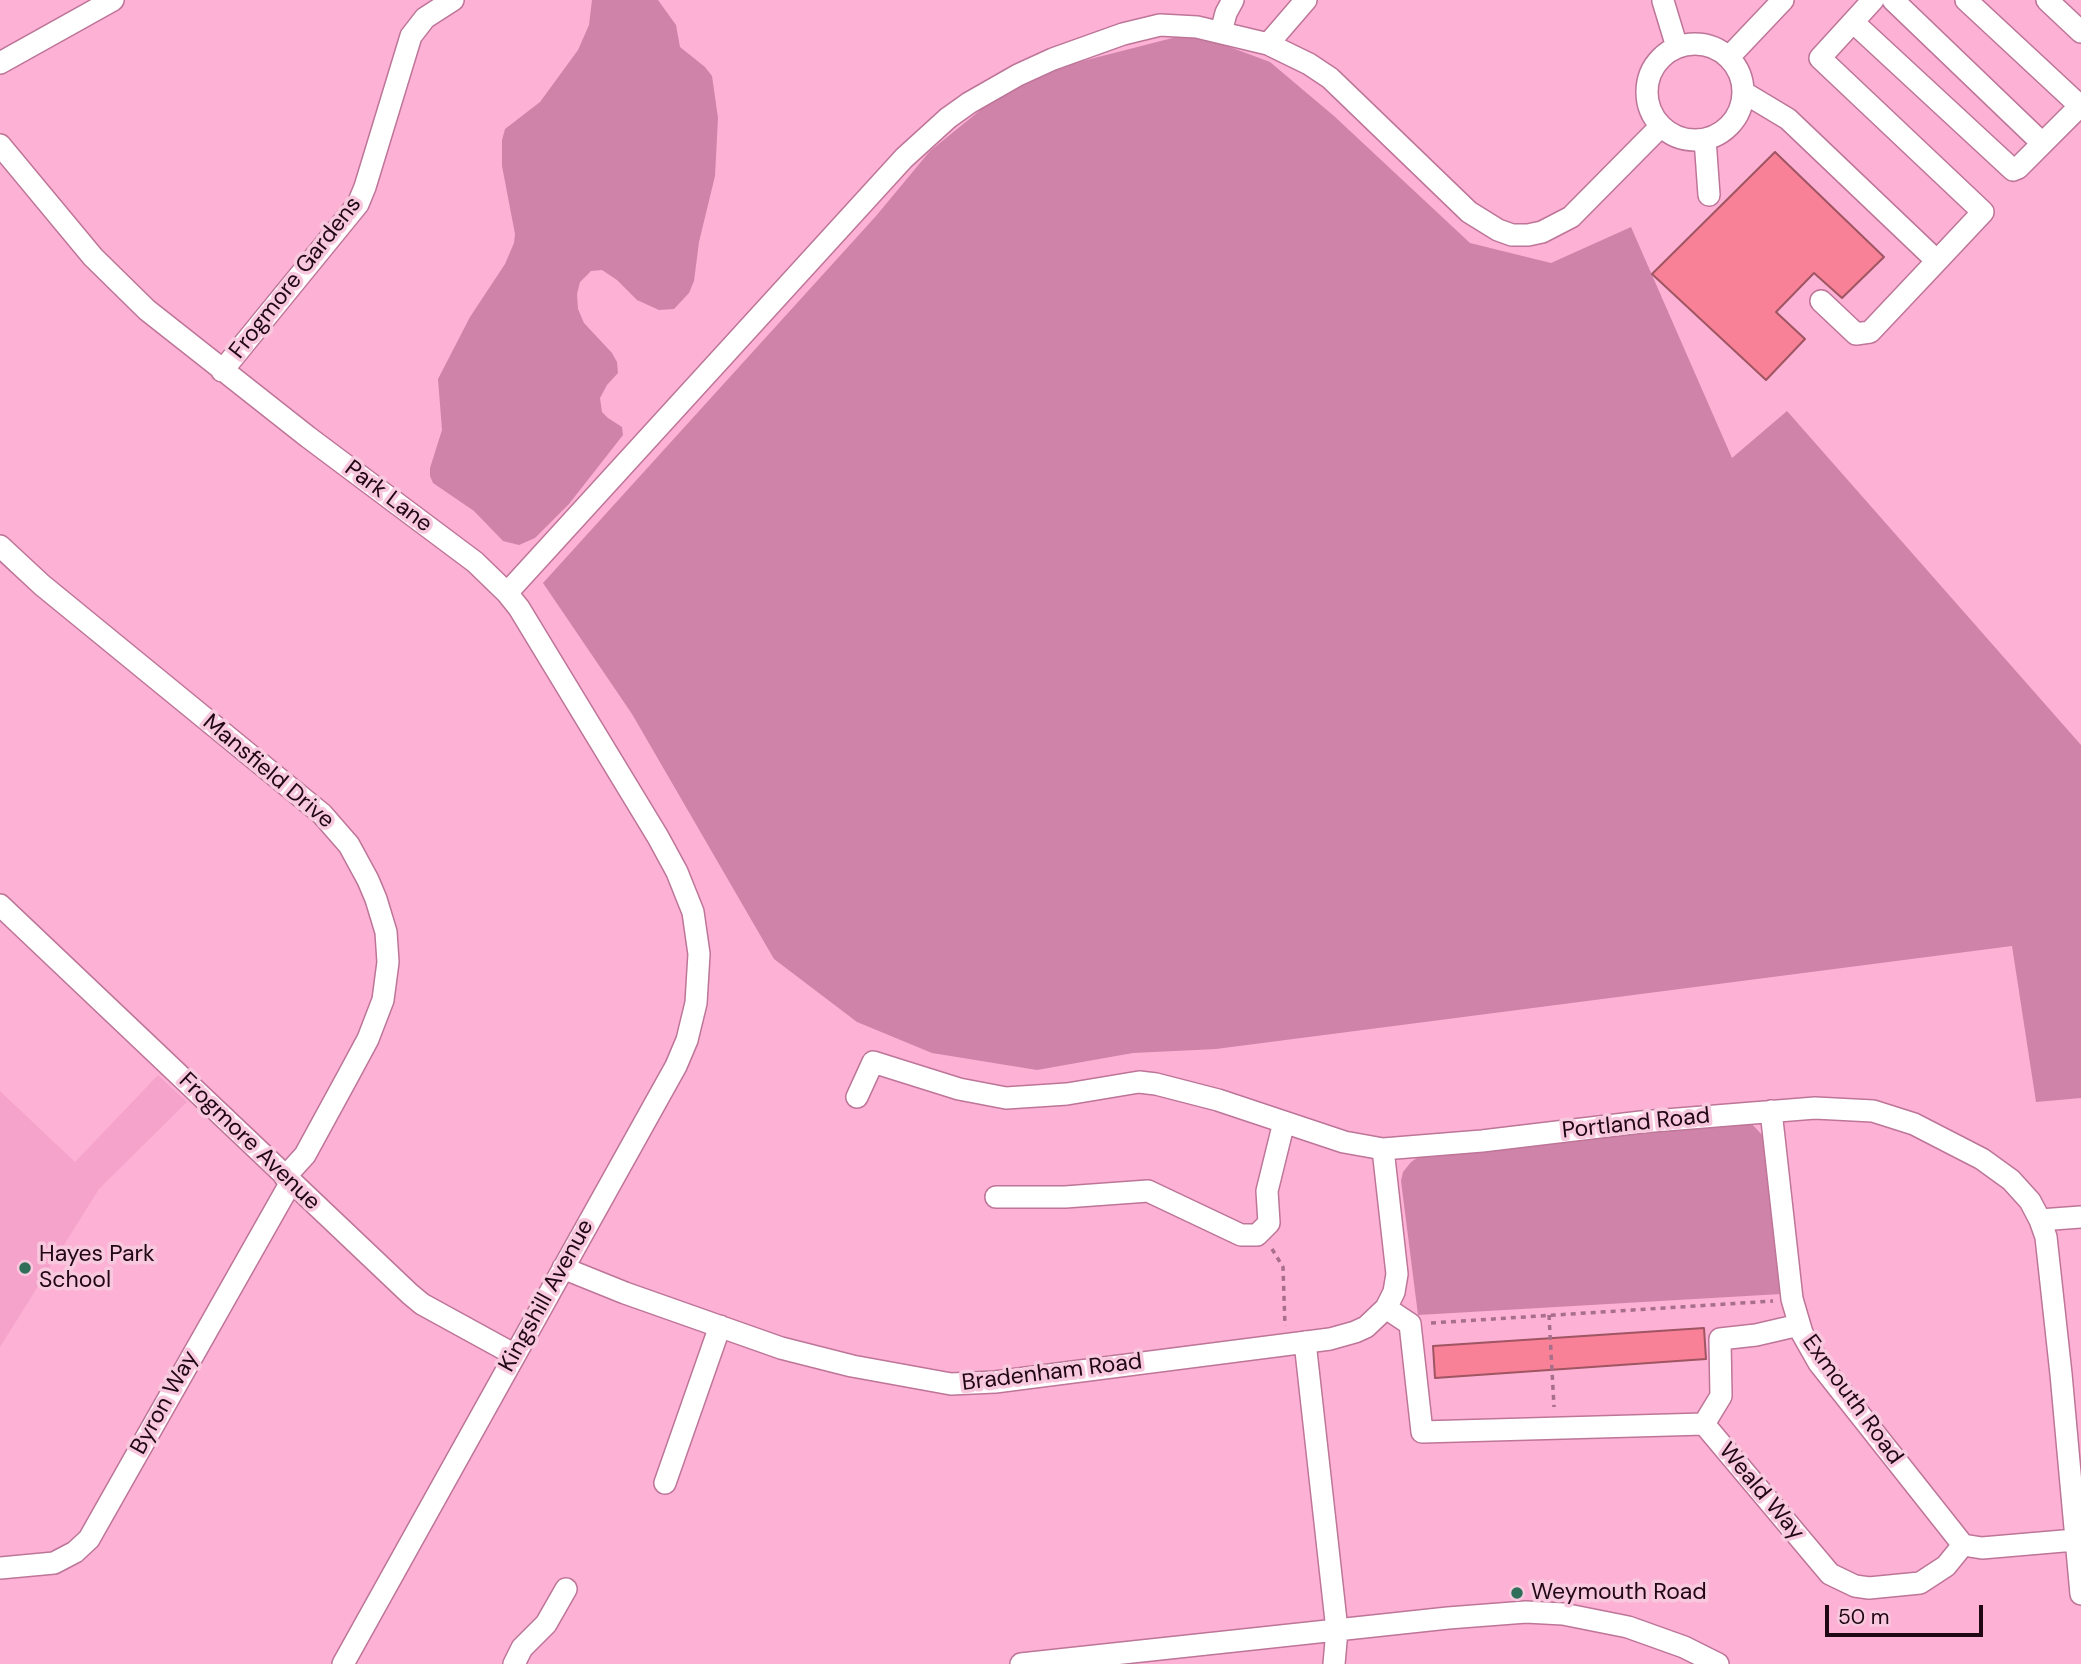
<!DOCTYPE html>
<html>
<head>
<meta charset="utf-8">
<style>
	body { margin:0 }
	#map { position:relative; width:2081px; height:1664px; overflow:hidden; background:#fdb1d5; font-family:"DM Sans",sans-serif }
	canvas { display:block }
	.scale { position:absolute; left:1825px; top:1605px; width:158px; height:32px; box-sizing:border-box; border:4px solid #210715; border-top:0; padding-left:9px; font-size:21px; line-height:24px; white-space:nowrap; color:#210715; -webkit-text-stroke:5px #f8c9de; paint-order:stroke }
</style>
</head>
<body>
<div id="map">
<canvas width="2081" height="1664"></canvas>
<div class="scale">50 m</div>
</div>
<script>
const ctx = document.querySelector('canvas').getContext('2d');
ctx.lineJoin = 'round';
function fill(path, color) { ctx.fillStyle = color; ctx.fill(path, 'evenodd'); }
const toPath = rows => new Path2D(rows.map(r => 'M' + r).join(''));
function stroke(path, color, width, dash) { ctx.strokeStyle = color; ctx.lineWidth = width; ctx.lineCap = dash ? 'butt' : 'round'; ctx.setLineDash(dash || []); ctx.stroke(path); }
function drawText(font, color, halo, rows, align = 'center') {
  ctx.font = font + ' "DM Sans",sans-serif'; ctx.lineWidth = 7; ctx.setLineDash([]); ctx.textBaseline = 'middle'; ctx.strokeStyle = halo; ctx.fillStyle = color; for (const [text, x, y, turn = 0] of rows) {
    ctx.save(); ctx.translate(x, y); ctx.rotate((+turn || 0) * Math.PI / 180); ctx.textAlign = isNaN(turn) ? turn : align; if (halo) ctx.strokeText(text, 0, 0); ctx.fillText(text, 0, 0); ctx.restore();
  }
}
fill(toPath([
	[158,1075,187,1102,99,1189,0,1347,0,1091,75,1162]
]), '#f6a3cb');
fill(toPath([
	[592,0,658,0,676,25,680,47,705,67,712,76,718,118,715,176,699,242,694,281,689,293,674,309,659,310,637,300,617,280,602,270,591,271,580,282,577,294,578,309,584,323,612,353,617,362,618,373,607,385,600,398,602,412,608,418,622,427,623,435,569,504,535,538,519,545,503,541,474,511,433,483,430,476,430,468,442,430,438,379,470,317,505,264,514,243,515,234,502,166,502,140,505,129,540,102,578,50,589,25],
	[1192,33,1270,62,1334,116,1470,243,1551,263,1631,227,1732,458,1787,411,2081,745,2081,1098,2036,1102,2012,946,1216,1049,1133,1053,1037,1070,932,1053,857,1022,774,959,632,714,543,583,876,216,930,151,994,99,1067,65],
	[1739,1119,1749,1121,1764,1137,1781,1294,1418,1315,1401,1181,1403,1172,1411,1162,1420,1156]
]), '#d083a8');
const building = toPath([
	[1775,152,1884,257,1842,298,1814,273,1776,312,1805,339,1766,380,1652,274,1775,152],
	[1704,1328,1706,1359,1435,1378,1433,1346,1704,1328]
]);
fill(building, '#f88197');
stroke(building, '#9f5562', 2);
const minor = toPath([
	[1893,0,2042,143],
	[1966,0,2080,106],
	[2047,0,2081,32],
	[1663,1,1677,47],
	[1853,22,2013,170,2018,168,2081,105],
	[1221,32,1226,13,1233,0],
	'1647 92a48 48 0 1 1 96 0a48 48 0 1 1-96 0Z',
	[1268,44,1306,0],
	[1729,57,1783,0],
	[0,63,113,0],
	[1743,92,1788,119,1937,261,1983,212,1820,58,1873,0],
	[1705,139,1709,195],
	[0,145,93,257,147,310,308,437,475,562,507,593,519,608,658,837,677,872,693,912,699,954,696,1003,687,1040,676,1066,343,1664],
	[1821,301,1856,334,1870,332,1937,261],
	[222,371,358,204,365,187,411,36,425,18,453,0],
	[0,546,42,585,322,814,349,845,368,880,376,899,386,932,388,962,383,1000,368,1039,347,1078,305,1155,285,1177],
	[507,593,904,158,948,118,969,103,1018,75,1053,59,1123,34,1160,25,1197,27,1268,44,1309,64,1330,78,1469,212,1498,230,1512,235,1528,235,1542,232,1571,217,1661,126],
	[0,905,410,1294,422,1304,515,1355],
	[857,1097,873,1062,959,1089,1006,1098,1067,1094,1139,1082,1156,1084,1218,1100,1344,1142,1383,1149,1482,1141,1641,1122,1815,1108,1873,1111,1914,1124,1982,1159,2011,1180,2030,1201,2040,1220,2046,1237,2061,1374,2081,1594],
	[1771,1111,1792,1299,1802,1333,1819,1363,1963,1545],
	[996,1197,1065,1197,1148,1191,1241,1235,1257,1235,1269,1223,1267,1191,1284,1122],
	[2040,1220,2081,1217],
	[563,1268,625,1293,781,1348,852,1366,951,1384,995,1382,1330,1339,1355,1332,1366,1327,1386,1308,1394,1292,1397,1274,1383,1149],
	[1386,1308,1410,1324,1422,1432,1704,1424,1830,1574,1855,1586,1869,1588,1920,1583,1946,1566,1963,1545,1982,1548,2075,1540],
	[1305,1342,1337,1630,1334,1664],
	[1704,1424,1721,1396,1720,1339,1756,1335,1799,1325],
	[665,1483,720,1326],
	[0,1568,54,1563,75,1552,89,1539,291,1182],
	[514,1664,522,1648,546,1624,566,1589],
	[1021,1664,1448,1618,1526,1612,1563,1614,1628,1627,1684,1647,1718,1664]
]);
stroke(minor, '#bd7598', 24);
stroke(toPath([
	[1272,1249,1283,1267,1285,1326],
	[1549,1315,1554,1407],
	[1431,1323,1773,1301]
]), '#a86f8b', 3.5, [5, 5]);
stroke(minor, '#fff', 21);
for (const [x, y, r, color] of [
	[25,1268,7,"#306e5a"],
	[1517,1593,7,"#306e5a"]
]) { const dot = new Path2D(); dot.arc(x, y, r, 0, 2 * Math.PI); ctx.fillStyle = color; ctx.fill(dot); stroke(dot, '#f8c9de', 2.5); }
drawText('23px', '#210715', '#f8c9de', [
	["Frogmore Gardens",296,278,-52],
	["Park Lane",388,497,37],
	["Mansfield Drive",268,772,40],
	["Portland Road",1636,1124,-6],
	["Frogmore Avenue",249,1142,44],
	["Kingshill Avenue",547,1296,-61],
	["Bradenham Road",1052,1373,-7],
	["Exmouth Road",1852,1400,54],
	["Byron Way",165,1403,-61],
	["Weald Way",1761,1492,50]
]);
drawText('23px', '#210715', '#f8c9de', [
	["Hayes Park",39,1255],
	["School",39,1281],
	["Weymouth Road",1531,1593]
], 'left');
</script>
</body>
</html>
